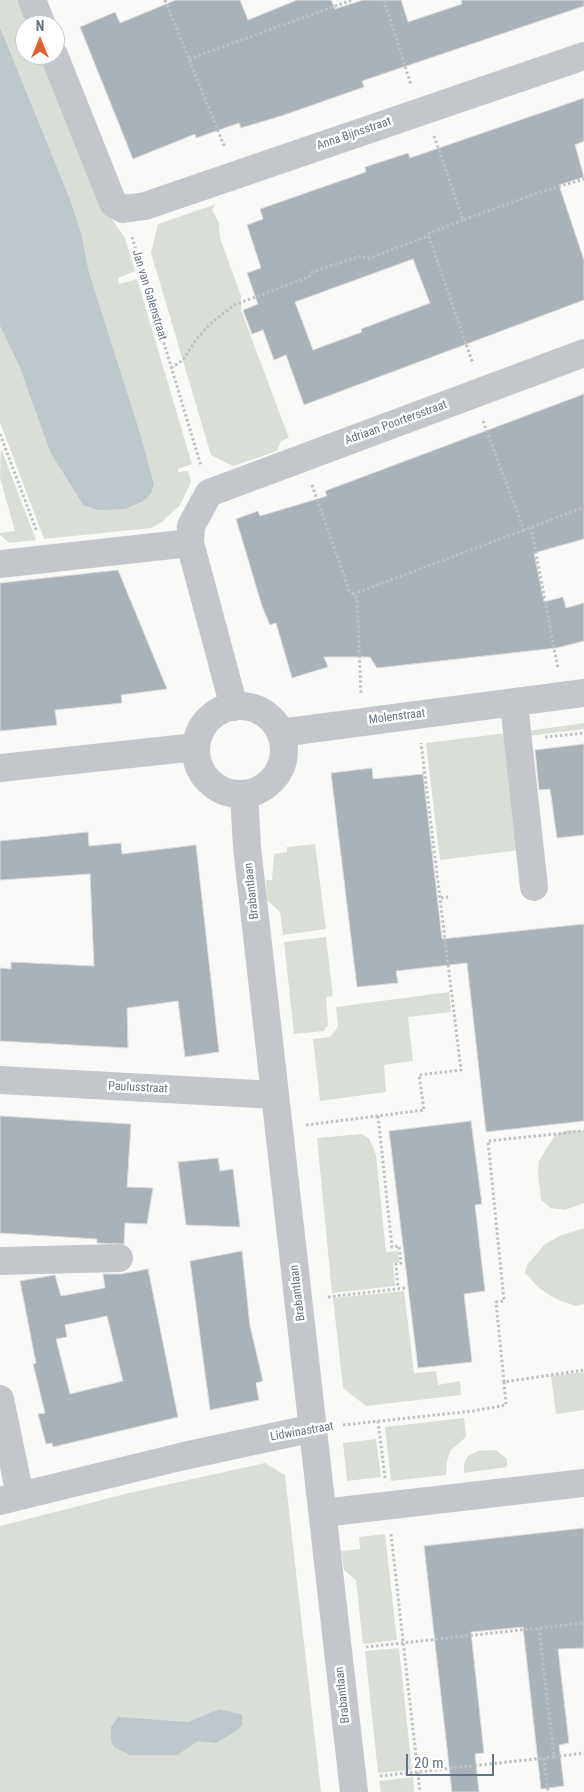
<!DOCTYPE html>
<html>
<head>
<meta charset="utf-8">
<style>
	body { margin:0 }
	#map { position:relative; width:584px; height:1792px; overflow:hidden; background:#f9faf7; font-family:"Roboto Condensed",sans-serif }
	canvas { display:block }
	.north { position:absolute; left:15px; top:15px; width:50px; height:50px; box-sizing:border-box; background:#fff; border:1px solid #c1c7cd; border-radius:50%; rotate:0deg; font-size:14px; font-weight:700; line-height:20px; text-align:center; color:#657482 }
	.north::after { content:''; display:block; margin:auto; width:18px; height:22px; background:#e2602f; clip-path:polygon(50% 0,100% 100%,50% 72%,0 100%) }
	.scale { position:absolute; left:406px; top:1754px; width:88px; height:22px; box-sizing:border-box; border:2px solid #657482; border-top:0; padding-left:6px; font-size:15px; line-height:18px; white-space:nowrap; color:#657482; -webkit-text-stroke:4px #fff; paint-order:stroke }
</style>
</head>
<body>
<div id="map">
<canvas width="584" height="1792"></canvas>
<div class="north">N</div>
<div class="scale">20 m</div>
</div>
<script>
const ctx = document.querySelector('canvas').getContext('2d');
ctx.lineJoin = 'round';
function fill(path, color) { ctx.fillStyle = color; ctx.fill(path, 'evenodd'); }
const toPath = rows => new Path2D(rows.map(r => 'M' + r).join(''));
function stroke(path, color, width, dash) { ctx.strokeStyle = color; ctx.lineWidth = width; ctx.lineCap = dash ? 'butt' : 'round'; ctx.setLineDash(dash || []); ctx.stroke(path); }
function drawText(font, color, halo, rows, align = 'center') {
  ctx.font = font + ' "Roboto Condensed",sans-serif'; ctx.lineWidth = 5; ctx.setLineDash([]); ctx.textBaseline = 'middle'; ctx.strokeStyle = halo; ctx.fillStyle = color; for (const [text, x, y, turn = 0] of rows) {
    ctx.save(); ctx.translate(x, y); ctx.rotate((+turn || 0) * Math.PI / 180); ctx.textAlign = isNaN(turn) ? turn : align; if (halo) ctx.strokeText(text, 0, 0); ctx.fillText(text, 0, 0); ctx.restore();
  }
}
fill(toPath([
	[0,0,22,0,32,25,25,25,25,55,44,55,107,212,125,238,135,271,118,278,119,284,137,279,192,464,178,469,178,472,188,471,191,482,180,505,162,522,151,528,44,539,0,422,0,326,20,368,50,452,83,505,154,484,141,436,89,272,82,236,70,199,0,27],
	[216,204,212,210,219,223,220,238,241,296,241,310,289,438,281,441,277,451,233,466,211,455,151,253,158,224],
	[1,448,36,540,9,543,0,535,0,533,15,531,0,478],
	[584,723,584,729,528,736,527,731],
	[506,733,520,850,440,860,426,743],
	[315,844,326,929,283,935,280,912,267,900,266,880,272,880,274,854,287,852,287,847],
	[326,937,333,996,326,997,328,1025,324,1031,294,1034,284,942],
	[449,992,451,1012,408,1017,413,1061,384,1065,386,1092,320,1101,313,1039,330,1037,338,1027,336,1007],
	[568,1130,584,1131,584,1203,565,1210,551,1208,541,1200,538,1172,539,1161,555,1135],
	[361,1134,369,1138,376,1155,386,1252,398,1251,399,1262,393,1263,395,1286,332,1293,317,1138],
	[584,1228,584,1304,576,1306,556,1299,539,1288,525,1273,527,1265,544,1245,559,1236],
	[404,1291,414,1373,436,1371,438,1385,460,1381,461,1395,366,1406,343,1388,333,1298],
	[584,1372,584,1410,556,1414,551,1376],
	[464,1418,466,1437,451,1450,447,1461,446,1475,391,1481,385,1427],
	[376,1439,381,1477,347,1481,343,1443],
	[496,1450,507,1459,507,1467,464,1473,464,1464,468,1456,478,1451],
	[265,1463,285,1475,321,1792,0,1792,0,1526,129,1493],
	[385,1534,397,1640,363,1644,356,1580,344,1570,341,1551,360,1549,359,1537],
	[399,1648,412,1770,378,1773,365,1651],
	[413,1777,414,1792,381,1792,379,1781]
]), '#d9dfd6');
fill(toPath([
	[0,27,70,199,82,236,89,272,141,436,154,484,151,494,143,501,125,509,98,510,83,505,50,452,20,368,0,326],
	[220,1709,242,1715,242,1725,238,1730,216,1743,198,1741,177,1755,130,1755,114,1747,111,1741,111,1727,118,1717,188,1722]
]), '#bec7cc');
const building = toPath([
	[176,0,240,0,248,20,297,0,331,0,335,9,363,0,401,0,408,22,462,4,461,0,584,0,584,6,362,81,364,87,284,115,241,128,239,123,196,138,195,134,133,159,80,27,115,12,120,23,176,0],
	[584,98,584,141,575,145,584,177,559,185,584,260,584,300,304,405,286,355,274,360,263,330,252,334,243,310,258,304,247,273,261,268,247,225,263,219,260,209,366,172,365,167,408,153,410,158,584,98],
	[413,259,430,303,361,329,362,332,313,350,295,302,413,259],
	[584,394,584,539,534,553,544,602,563,597,566,608,584,603,584,641,556,648,377,668,370,657,324,657,328,667,292,678,276,623,270,625,262,606,236,519,258,511,260,516,327,496,325,491,584,394],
	[118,570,167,689,121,695,122,703,55,710,57,725,0,731,0,583,118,570],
	[584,744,584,835,557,838,550,789,539,790,535,750,584,744],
	[372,768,373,779,423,774,442,939,584,924,584,1121,486,1132,467,963,396,971,398,983,357,987,331,773,372,768],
	[88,832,89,846,121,843,122,854,196,845,219,1052,185,1057,178,1001,127,1008,128,1048,0,1041,0,968,11,969,11,962,94,966,90,874,0,880,0,841,88,832],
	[0,1116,131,1124,127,1187,153,1188,147,1224,125,1223,124,1244,97,1243,97,1239,0,1233,0,1116],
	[471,1121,482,1204,475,1205,485,1291,464,1294,472,1362,418,1368,389,1131,471,1121],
	[218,1158,220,1171,233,1169,240,1227,186,1225,178,1162,218,1158],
	[242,1251,250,1326,263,1381,256,1383,259,1400,210,1410,190,1261,242,1251],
	[148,1269,178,1417,53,1447,52,1443,46,1444,38,1414,45,1413,33,1364,36,1363,20,1281,55,1275,61,1296,105,1288,103,1274,121,1274,148,1269],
	[107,1316,123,1381,70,1394,56,1339,67,1337,65,1325,107,1316],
	[584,1528,584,1648,558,1649,569,1743,559,1745,564,1786,541,1789,523,1627,471,1632,484,1753,475,1754,479,1792,452,1792,424,1546,584,1528]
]);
fill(building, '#a9b2b8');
stroke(building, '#dbdbd9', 1);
stroke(toPath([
	[165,0,225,148],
	[384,0,411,85],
	[189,59,352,0],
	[434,136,463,220,535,194,584,179],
	[463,220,428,234,473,364],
	[132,237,201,466],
	[171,368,183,360,196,340,210,324,234,305,309,277,312,272,361,256,367,259,428,236],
	[483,421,524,530,584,507],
	[0,434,37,532],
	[312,485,349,590,357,598,361,694],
	[531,527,558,669],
	[353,594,524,530],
	[545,737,584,733],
	[441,898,448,897],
	[378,1116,392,1247,399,1246,401,1263,396,1264,398,1288],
	[306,1125,424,1110,419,1075,461,1070,421,743],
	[328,1297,405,1288],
	[504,1382,496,1302,504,1301,488,1141,584,1131],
	[378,1421,385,1478],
	[343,1425,473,1411,506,1405,504,1382,584,1370],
	[391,1534,420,1792],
	[539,1628,554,1757,544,1758,548,1792],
	[366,1647,584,1623],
	[554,1757,584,1753],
	[380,1776,544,1758]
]), '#bfc1c4', 3, [2.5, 2.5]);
stroke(toPath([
	[32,0,42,25],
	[54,55,113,203,123,209,145,206,584,56],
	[0,564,190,543],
	[514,704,534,887],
	'196 750a44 44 0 1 1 88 0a44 44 0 1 1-88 0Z',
	[234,707,190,543,191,526,209,493,584,353],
	[280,733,584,693],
	[0,768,196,747],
	[244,794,247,847,354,1792],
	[0,1080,275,1095],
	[0,1261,119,1258],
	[0,1399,20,1495],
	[0,1501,184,1456,314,1428],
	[323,1513,584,1483]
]), '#c3c7cb', 28);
drawText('12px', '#657482', '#fff', [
	["Anna Bijnsstraat",354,134,-19],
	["Jan van Galenstraat",149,295,73],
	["Adriaan Poortersstraat",396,423,-20],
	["Molenstraat",397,717,-7],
	["Brabantlaan",252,891,-96],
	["Paulusstraat",138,1088,3],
	["Brabantlaan",298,1293,-97],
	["Lidwinastraat",302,1432,-10],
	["Brabantlaan",343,1695,-96]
]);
</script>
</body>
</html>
